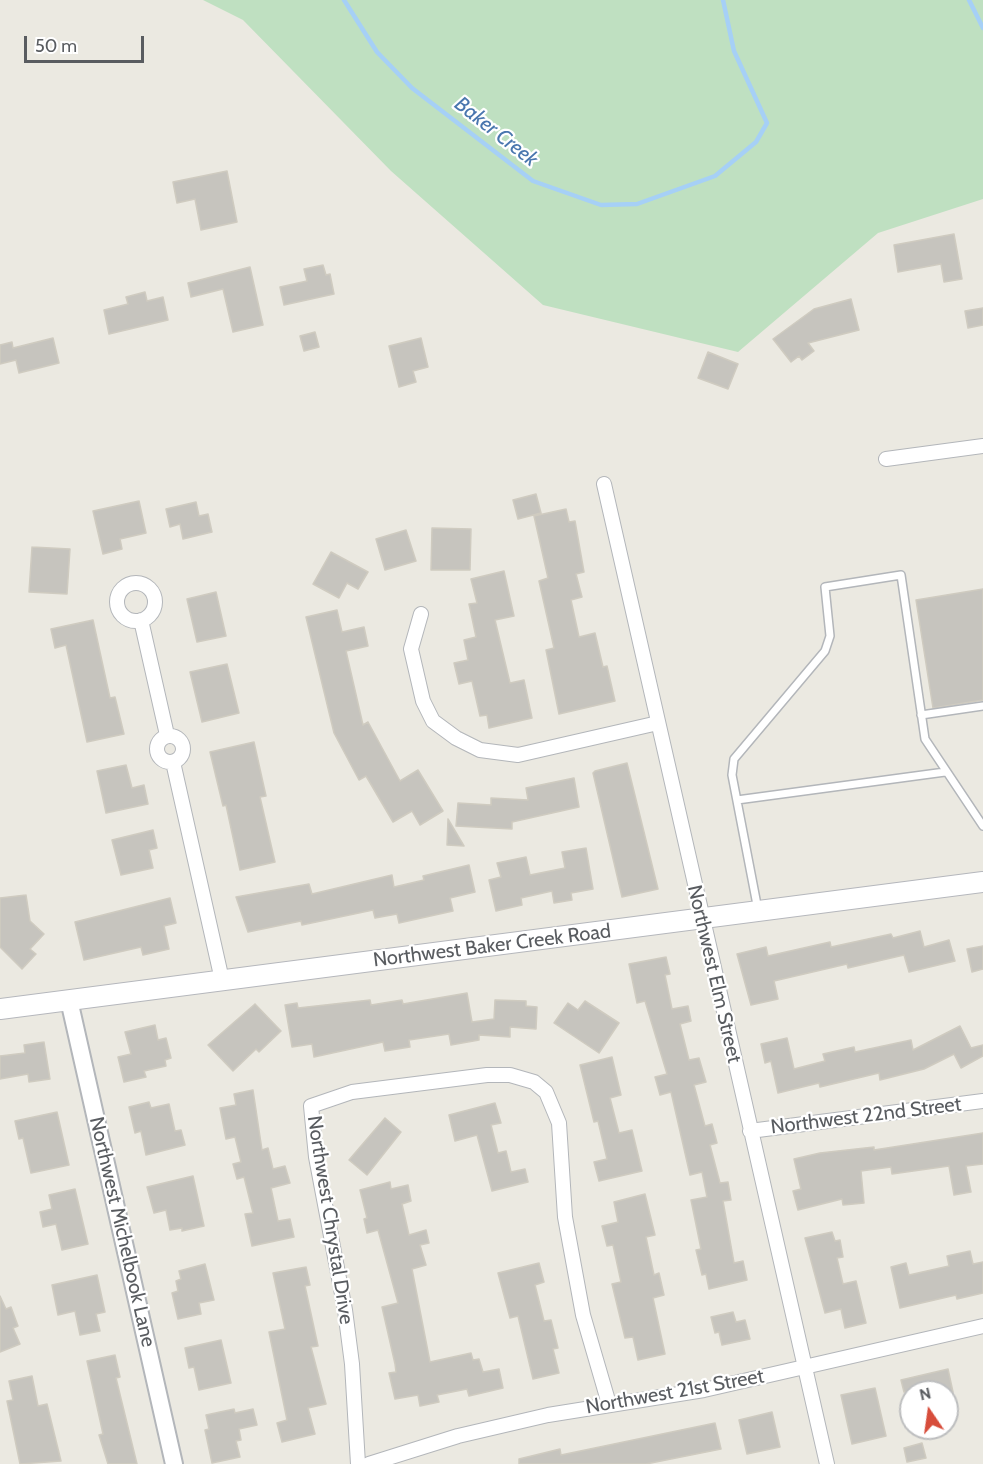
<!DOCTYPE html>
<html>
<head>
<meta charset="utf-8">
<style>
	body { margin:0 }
	#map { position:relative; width:983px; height:1464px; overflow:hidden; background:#ebe9e1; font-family:Cabin,sans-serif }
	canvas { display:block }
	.north { position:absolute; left:899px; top:1380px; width:60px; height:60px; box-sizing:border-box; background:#fff; border:2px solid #bdbebf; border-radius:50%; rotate:347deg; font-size:16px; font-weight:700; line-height:24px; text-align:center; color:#595c60 }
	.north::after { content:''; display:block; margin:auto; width:21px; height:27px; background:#d74d3b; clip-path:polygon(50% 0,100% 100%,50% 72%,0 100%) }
	.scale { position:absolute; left:24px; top:36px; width:120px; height:27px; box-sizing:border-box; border:3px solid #595c60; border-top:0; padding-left:8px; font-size:18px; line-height:21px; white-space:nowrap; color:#595c60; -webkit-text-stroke:4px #fff; paint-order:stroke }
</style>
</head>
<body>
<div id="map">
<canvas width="983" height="1464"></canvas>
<div class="north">N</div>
<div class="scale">50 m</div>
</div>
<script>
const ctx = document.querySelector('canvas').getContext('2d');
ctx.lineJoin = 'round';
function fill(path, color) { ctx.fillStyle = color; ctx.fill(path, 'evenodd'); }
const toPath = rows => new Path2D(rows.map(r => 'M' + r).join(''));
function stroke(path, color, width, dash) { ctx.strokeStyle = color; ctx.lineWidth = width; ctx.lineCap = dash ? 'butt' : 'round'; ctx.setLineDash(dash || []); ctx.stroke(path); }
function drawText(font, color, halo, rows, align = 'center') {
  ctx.font = font + ' Cabin,sans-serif'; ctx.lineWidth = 4.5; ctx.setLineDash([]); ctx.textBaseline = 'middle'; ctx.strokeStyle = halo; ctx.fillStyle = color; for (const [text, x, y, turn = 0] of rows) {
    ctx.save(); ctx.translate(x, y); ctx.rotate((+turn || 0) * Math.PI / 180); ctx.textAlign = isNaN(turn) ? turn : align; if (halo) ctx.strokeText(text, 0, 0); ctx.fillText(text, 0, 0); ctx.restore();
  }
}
fill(toPath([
	[203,0,983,0,983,199,878,233,738,352,543,305,391,171,243,20]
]), '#bfe0c1');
stroke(toPath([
	[344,0,377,52,412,88,533,181,601,205,637,204,715,176,756,142,767,123,734,51,723,0],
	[969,0,983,28]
]), '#a6d0f6', 4.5);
const building = toPath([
	[227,171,237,222,201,230,195,199,177,203,173,182,227,171],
	[954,234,962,279,944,282,941,264,898,272,894,245,954,234],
	[323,265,326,275,330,274,334,294,284,305,280,287,307,281,304,269,323,265],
	[250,267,263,325,233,332,223,289,191,297,188,283,250,267],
	[145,292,147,301,163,297,168,320,109,334,104,310,128,304,126,297,145,292],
	[851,299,859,330,808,343,814,351,802,360,799,356,791,362,773,339,814,309,851,299],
	[983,308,983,325,968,328,965,311,983,308],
	[315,332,319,347,304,351,300,336,315,332],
	[53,338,59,363,19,373,16,360,0,364,0,345,12,342,13,348,53,338],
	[421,338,428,367,413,371,416,382,399,387,389,346,421,338],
	[708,352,738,364,728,389,698,378,708,352],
	[536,494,541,513,518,519,513,500,536,494],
	[139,501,146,533,120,539,122,549,103,554,93,511,139,501],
	[196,502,199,516,208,514,212,532,183,539,180,524,170,527,166,509,196,502],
	[566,509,569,522,575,521,584,572,576,574,582,597,571,600,579,637,595,633,603,667,607,666,615,701,559,714,546,650,554,648,539,581,548,578,534,516,566,509],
	[432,528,471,529,470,570,431,570,432,528],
	[406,530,416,561,385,570,376,539,406,530],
	[32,547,70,549,67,594,29,592,32,547],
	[331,552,368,572,358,589,347,583,339,598,313,584,331,552],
	[504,571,514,616,495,620,510,683,524,680,532,718,489,728,487,715,480,716,472,681,459,684,454,663,468,660,464,640,476,637,469,604,477,603,471,579,504,571],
	[983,589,983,700,933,708,916,600,983,589],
	[216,592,226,636,197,642,187,599,216,592],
	[337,610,342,632,364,627,368,646,346,651,363,725,368,722,400,781,418,770,443,811,420,825,412,811,393,822,366,776,359,780,334,733,306,617,337,610],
	[93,620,110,698,115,697,124,734,87,742,66,645,55,648,51,629,93,620],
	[227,664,239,713,202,722,190,672,227,664],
	[254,742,266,796,260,797,275,862,240,870,226,805,223,806,210,752,254,742],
	[627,763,658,889,622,897,593,773,595,771,627,763],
	[126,765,132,788,144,785,148,804,106,813,97,771,126,765],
	[574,778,579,807,512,822,512,829,456,826,458,803,491,805,491,798,528,800,526,788,574,778],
	[448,819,464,846,447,845,448,819],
	[153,830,157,848,149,850,153,868,121,875,112,840,153,830],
	[586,848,593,889,571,893,572,900,554,903,552,891,521,898,522,905,496,911,489,880,501,877,497,863,526,857,530,875,565,868,562,852,586,848],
	[469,865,475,892,450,898,453,911,399,923,397,914,375,918,373,910,302,925,301,921,248,932,236,897,309,884,312,894,392,875,394,887,424,880,423,876,469,865],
	[26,895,30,921,44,934,30,949,36,954,22,969,0,947,0,898,26,895],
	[170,898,176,923,164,926,169,949,143,955,141,947,84,960,75,922,170,898],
	[920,931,924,947,949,940,955,961,909,972,904,955,848,968,847,964,774,981,778,999,751,1005,737,954,766,947,768,956,830,942,831,947,891,934,893,938,920,931],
	[983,946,983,969,972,972,967,949,983,946],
	[666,957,670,974,665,975,672,1009,688,1006,691,1021,680,1024,689,1060,699,1058,706,1082,694,1085,705,1126,712,1124,717,1143,710,1145,720,1183,728,1182,731,1200,723,1201,734,1263,743,1261,747,1280,709,1289,706,1274,702,1275,696,1250,701,1249,691,1200,707,1197,702,1172,690,1175,671,1092,660,1095,655,1077,667,1074,645,1001,637,1003,629,964,666,957],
	[467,993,472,1022,494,1019,495,1000,526,1001,526,1006,537,1007,536,1029,510,1027,510,1037,479,1035,479,1040,451,1045,449,1034,409,1040,410,1047,385,1051,383,1042,314,1057,312,1044,292,1047,285,1005,297,1003,298,1008,370,1000,371,1005,402,1000,403,1004,467,993],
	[585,1001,619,1023,599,1053,554,1023,568,1003,578,1010,585,1001],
	[255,1004,281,1031,259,1052,256,1049,233,1071,208,1045,255,1004],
	[155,1025,158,1040,166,1038,171,1058,165,1060,166,1066,144,1071,146,1077,124,1082,118,1057,131,1054,125,1032,155,1025],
	[960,1026,971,1048,983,1045,983,1056,961,1068,954,1054,924,1069,880,1080,879,1073,820,1087,819,1083,778,1093,771,1061,765,1063,761,1044,787,1038,794,1069,825,1061,823,1054,854,1047,855,1052,911,1040,913,1050,960,1026],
	[44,1042,50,1079,29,1082,28,1074,0,1079,0,1056,25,1053,24,1045,44,1042],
	[612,1057,621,1095,610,1098,619,1133,632,1130,642,1171,599,1181,594,1162,607,1159,598,1121,594,1122,580,1065,612,1057],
	[253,1090,262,1150,268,1148,273,1169,285,1166,290,1183,271,1188,278,1221,290,1219,294,1237,252,1246,245,1214,253,1213,244,1177,237,1179,233,1164,241,1162,235,1137,226,1139,220,1108,236,1105,234,1094,253,1090],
	[149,1102,151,1108,169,1104,175,1131,181,1130,185,1145,146,1155,141,1131,135,1133,129,1107,149,1102],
	[495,1103,501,1123,491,1125,498,1153,506,1151,511,1172,525,1169,528,1182,492,1191,477,1135,455,1141,449,1115,495,1103],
	[57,1112,69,1165,31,1173,23,1138,19,1139,15,1121,57,1112],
	[385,1118,401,1132,367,1175,349,1160,385,1118],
	[983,1133,983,1164,966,1166,971,1192,954,1195,949,1166,892,1174,891,1167,861,1171,864,1203,843,1205,842,1199,798,1210,793,1191,801,1189,794,1159,820,1153,874,1147,874,1150,983,1133],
	[193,1176,204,1226,182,1231,182,1228,170,1230,166,1210,154,1213,147,1187,193,1176],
	[390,1182,391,1189,408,1185,411,1201,402,1204,409,1235,426,1230,429,1243,420,1245,426,1265,412,1269,430,1362,471,1353,473,1360,479,1359,483,1372,499,1369,503,1388,469,1396,467,1389,437,1395,439,1402,420,1406,418,1395,395,1399,389,1373,396,1372,395,1364,382,1307,398,1303,378,1230,367,1233,364,1219,367,1218,360,1190,390,1182],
	[75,1189,88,1244,62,1250,56,1224,43,1227,40,1212,52,1209,49,1195,75,1189],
	[645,1194,655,1235,646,1237,654,1275,659,1273,664,1295,653,1298,665,1354,638,1360,633,1337,625,1338,612,1284,621,1282,613,1245,607,1246,602,1226,618,1222,614,1202,645,1194],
	[832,1232,835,1241,840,1240,843,1257,837,1258,843,1284,856,1281,866,1323,845,1328,841,1309,825,1313,805,1238,832,1232],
	[970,1251,973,1264,983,1262,983,1293,957,1299,956,1295,900,1308,891,1267,906,1263,909,1275,949,1266,947,1256,970,1251],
	[539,1263,544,1282,535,1285,544,1321,551,1320,558,1348,553,1349,559,1373,533,1379,518,1316,510,1318,498,1273,539,1263],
	[205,1264,214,1300,199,1303,201,1314,178,1319,172,1293,178,1291,176,1281,181,1279,179,1271,205,1264],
	[306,1267,310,1285,305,1286,318,1346,311,1347,326,1404,308,1408,315,1434,282,1442,277,1423,287,1420,269,1332,285,1329,273,1273,306,1267],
	[97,1275,105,1312,96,1314,100,1331,80,1335,75,1311,58,1315,52,1285,97,1275],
	[0,1296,6,1309,11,1307,18,1326,13,1328,20,1344,0,1352,0,1296],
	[733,1312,736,1322,745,1320,750,1339,722,1345,719,1332,715,1333,711,1317,733,1312],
	[221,1340,231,1383,199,1390,194,1367,189,1368,185,1348,221,1340],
	[115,1355,120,1377,116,1378,137,1464,108,1464,99,1435,103,1434,87,1361,115,1355],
	[948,1369,953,1392,904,1392,901,1380,948,1369],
	[32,1376,38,1406,47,1404,61,1461,20,1464,7,1401,13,1400,9,1381,32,1376],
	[875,1388,886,1436,852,1444,841,1395,875,1388],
	[234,1409,235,1413,253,1409,257,1425,239,1429,241,1440,236,1441,240,1457,212,1463,205,1430,209,1429,206,1415,234,1409],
	[772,1412,780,1447,747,1454,739,1420,772,1412],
	[715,1423,721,1449,646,1464,519,1464,519,1459,560,1449,561,1455,715,1423],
	[922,1443,926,1458,907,1462,904,1448,922,1443]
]);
fill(building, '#c6c4be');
stroke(building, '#cfcbc0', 1.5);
const service = toPath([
	[921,715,983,706],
	[737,800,945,772],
	[758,910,732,775,734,759,825,651,830,636,825,587,901,575,925,739,983,826]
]);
const minor = toPath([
	[886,459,983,446],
	[604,484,827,1464],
	'117 602a19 19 0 1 1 38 0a19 19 0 1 1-38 0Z',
	[421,614,411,649,423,701,433,721,456,738,480,750,518,755,658,723],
	[141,620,167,735],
	'157 749a13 13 0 1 1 26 0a13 13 0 1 1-26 0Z',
	[173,762,222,980],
	[750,1131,983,1101],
	[358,1464,352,1364,345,1310,316,1157,311,1106,352,1092,487,1075,510,1075,534,1082,546,1092,559,1123,565,1217,583,1315,609,1404],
	[369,1464,458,1436,548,1415,704,1390,983,1326]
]);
const tertiary = toPath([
	[69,1000,174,1464]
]);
const secondary = toPath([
	[0,1009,983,882]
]);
stroke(service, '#b3b6ba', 10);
stroke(minor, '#b3b6ba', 16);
stroke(tertiary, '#b3b6ba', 20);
stroke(secondary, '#b5b7bc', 22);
stroke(service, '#fff', 7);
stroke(minor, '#fff', 14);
stroke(tertiary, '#fff', 16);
stroke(secondary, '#fff', 20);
drawText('20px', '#595c60', '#fff', [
	["Northwest Baker Creek Road",492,946,-7],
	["Northwest Elm Street",714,974,77],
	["Northwest 22nd Street",866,1116,-7],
	["Northwest Chrystal Drive",330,1220,81],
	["Northwest Michelbook Lane",122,1232,77],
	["Northwest 21st Street",675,1392,-10]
]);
drawText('italic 21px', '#4976ae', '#fff', [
	["Baker Creek",496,132,38]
]);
</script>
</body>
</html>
